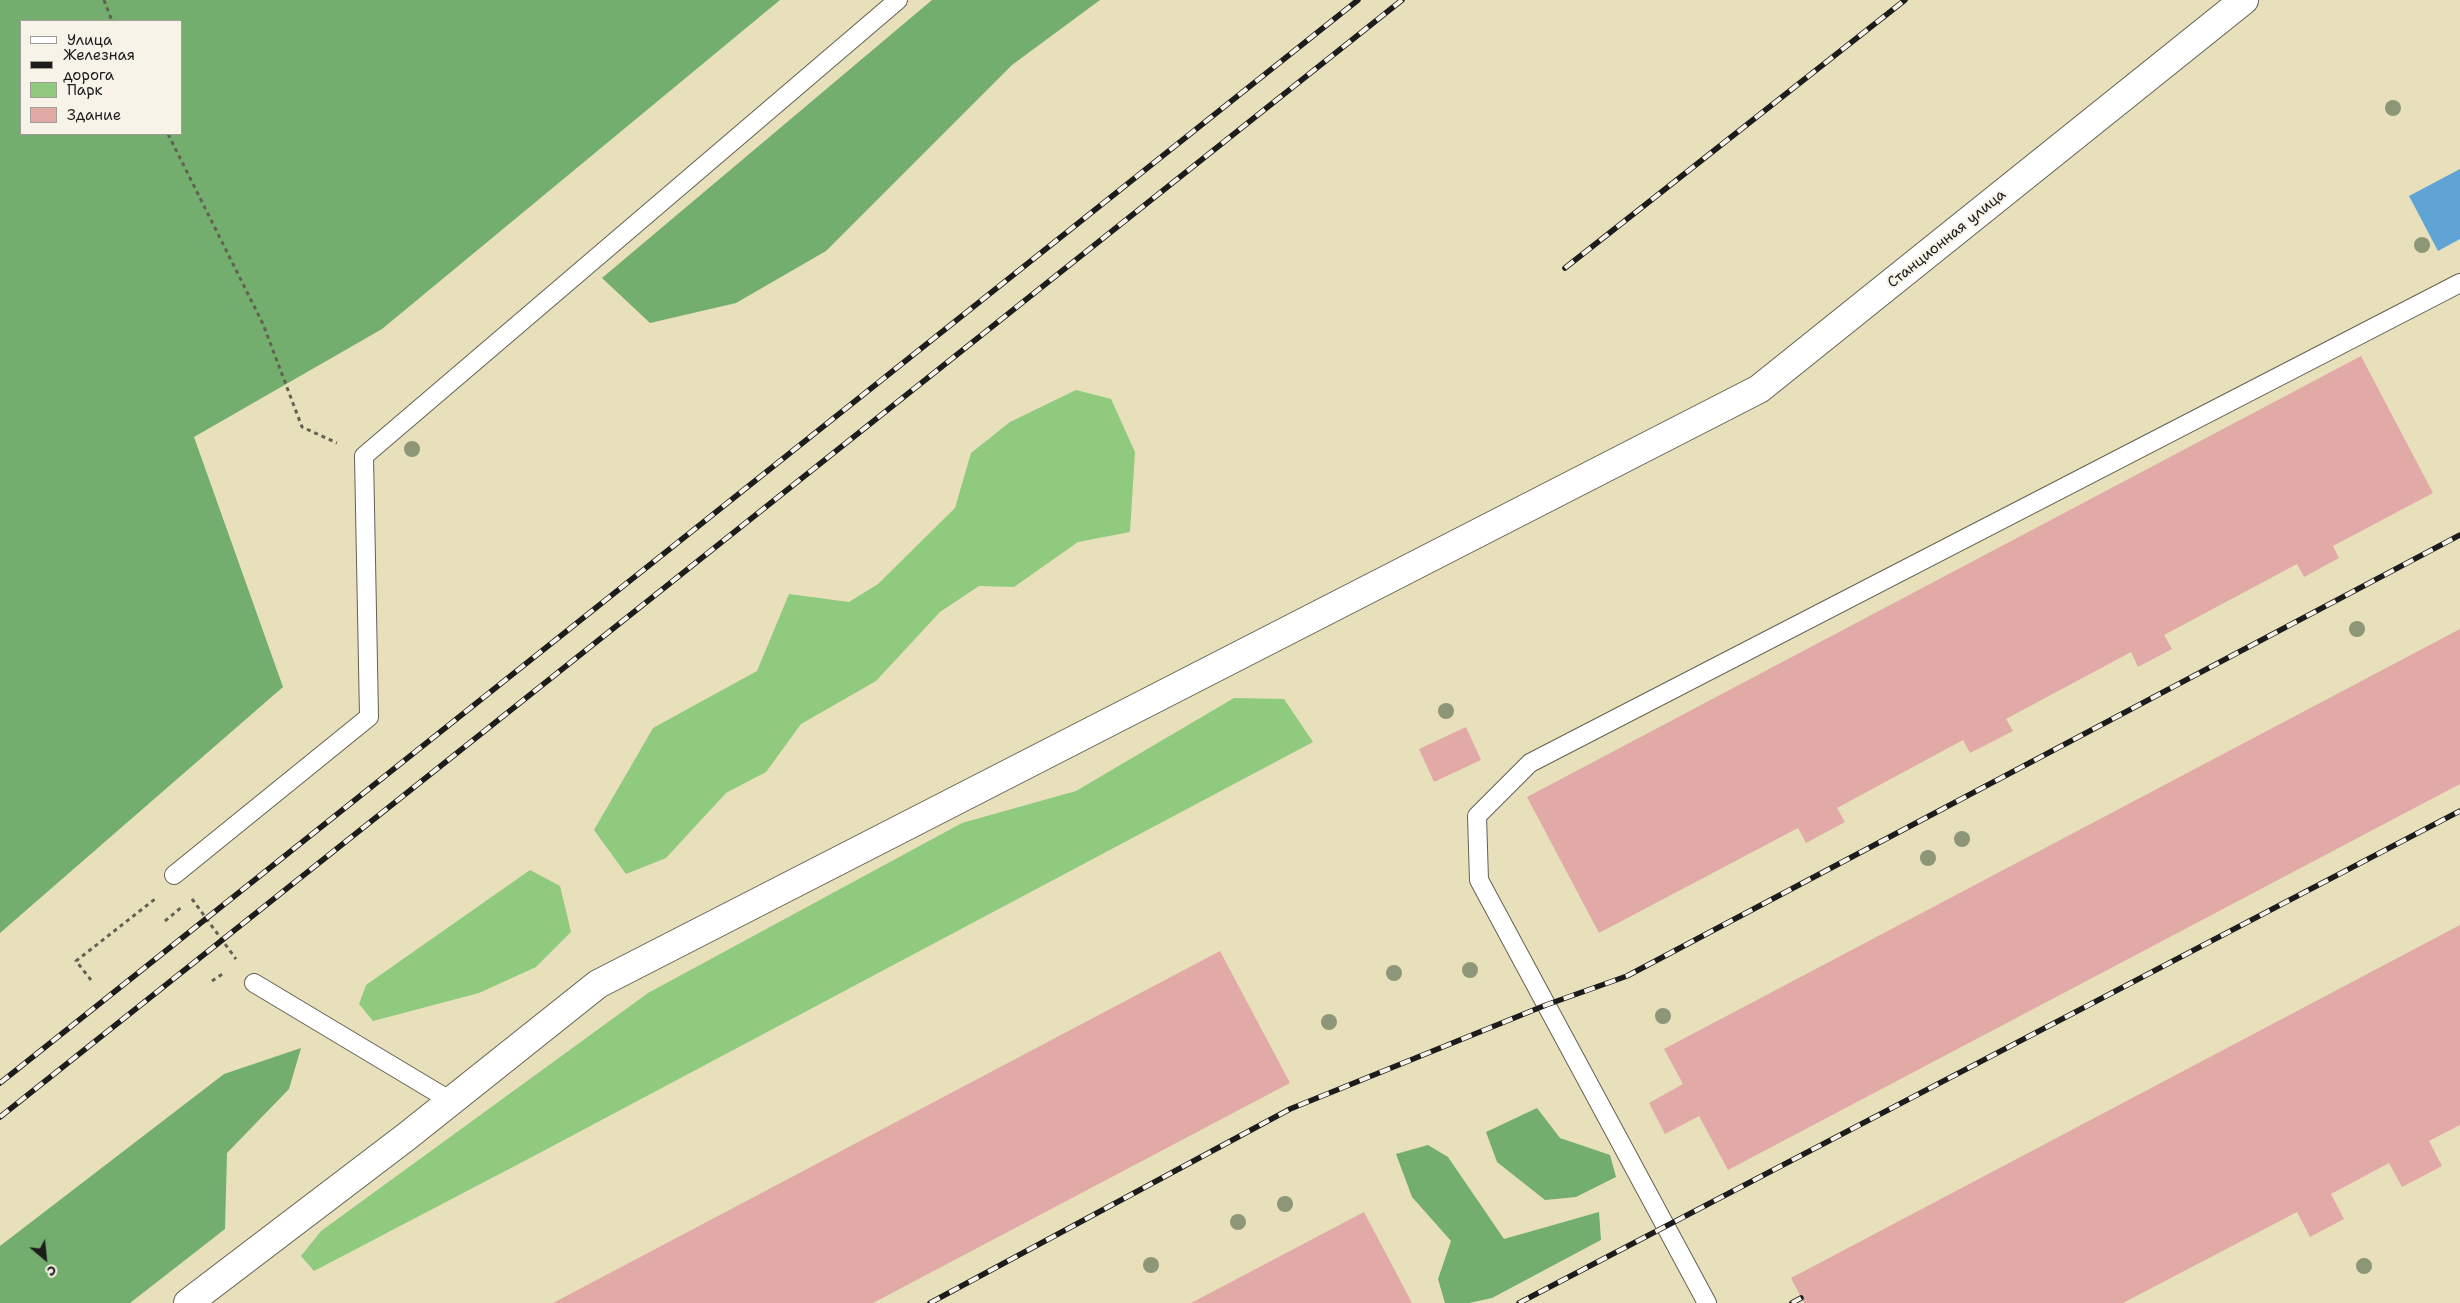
<!DOCTYPE html>
<html>
<head>
<meta charset="utf-8">
<style>
	body { margin:0 }
	#map { position:relative; width:2460px; height:1303px; overflow:hidden; background:#e7e0bb; font-family:"Shantell Sans",sans-serif }
	canvas { display:block }
	.legend { position:absolute; left:20px; top:20px; width:162px; height:115px; box-sizing:border-box; background:#f7f3e8; border:1px solid #9f9d96; margin:0; padding:6px 9px; list-style:none; font-size:15px; color:#1c1c1c }
	.legend li { display:flex; align-items:center; gap:10px; height:25px }
	.legend b { width:25px; border:1px solid #9f9d96 }
	.north { position:absolute; left:20px; top:1233px; width:50px; height:50px; -webkit-text-stroke:4px #f7f3e8; paint-order:stroke; rotate:152deg; font-size:14px; font-weight:700; line-height:20px; text-align:center; color:#1c1c1c }
	.north::after { content:''; display:block; margin:auto; width:18px; height:22px; background:#1c1c1c; clip-path:polygon(50% 0,100% 100%,50% 72%,0 100%) }
</style>
</head>
<body>
<div id="map">
<canvas width="2460" height="1303"></canvas>
<ul class="legend">
<li><b style="height:6px;background:#fff"></b>Улица</li>
<li><b style="height:6px;background:#1c1c1c"></b>Железная дорога</li>
<li><b style="height:14px;background:#8fca7f"></b>Парк</li>
<li><b style="height:14px;background:#e2aaa7"></b>Здание</li>
</ul>
<div class="north">С</div>
</div>
<script>
const ctx = document.querySelector('canvas').getContext('2d');
ctx.lineJoin = 'round';
function fill(path, color) { ctx.fillStyle = color; ctx.fill(path, 'evenodd'); }
const toPath = rows => new Path2D(rows.map(r => 'M' + r).join(''));
function stroke(path, color, width, dash) { ctx.strokeStyle = color; ctx.lineWidth = width; ctx.lineCap = dash ? 'butt' : 'round'; ctx.setLineDash(dash || []); ctx.stroke(path); }
function drawText(font, color, halo, rows, align = 'center') {
  ctx.font = font + ' "Shantell Sans",sans-serif'; ctx.lineWidth = 4.5; ctx.setLineDash([]); ctx.textBaseline = 'middle'; ctx.strokeStyle = halo; ctx.fillStyle = color; for (const [text, x, y, turn = 0] of rows) {
    ctx.save(); ctx.translate(x, y); ctx.rotate((+turn || 0) * Math.PI / 180); ctx.textAlign = isNaN(turn) ? turn : align; if (halo) ctx.strokeText(text, 0, 0); ctx.fillText(text, 0, 0); ctx.restore();
  }
}
fill(toPath([
	[1076,390,1111,399,1135,452,1130,532,1078,542,1014,587,979,586,940,612,876,681,801,724,766,772,726,793,666,858,626,874,594,830,653,728,757,671,789,594,849,602,878,584,955,508,971,453,1010,422],
	[1234,698,1284,699,1313,742,530,1158,314,1271,301,1256,321,1231,648,993,962,823,1076,791],
	[530,870,560,886,571,932,536,967,479,993,373,1021,359,1004,366,985]
]), '#8fca7f');
fill(toPath([
	[0,0,780,0,382,329,194,437,283,687,0,933],
	[21,21,181,21,181,134,21,134],
	[932,0,1100,0,1012,65,826,251,736,303,650,323,602,278],
	[301,1048,289,1089,227,1153,225,1229,130,1303,0,1303,0,1246,224,1074],
	[1537,1108,1560,1138,1610,1155,1616,1177,1576,1197,1545,1200,1497,1162,1486,1132],
	[1428,1145,1448,1157,1504,1239,1599,1212,1601,1240,1492,1298,1469,1303,1445,1303,1438,1279,1451,1241,1412,1197,1396,1154]
]), '#73ae6e');
fill(toPath([
	[2460,169,2460,239,2438,251,2409,196]
]), '#60a4d5');
fill(toPath([
	[2361,356,2433,493,2333,546,2339,558,2304,577,2297,564,2164,635,2172,649,2138,667,2131,652,2006,719,2013,731,1970,753,1963,740,1837,808,1845,822,1806,843,1798,828,1599,933,1527,797],
	[2460,629,2460,784,1728,1170,1699,1116,1665,1134,1649,1103,1683,1084,1664,1049],
	[1466,727,1481,760,1434,782,1419,749],
	[2460,925,2460,1125,2429,1141,2442,1166,2402,1187,2389,1163,2331,1194,2344,1219,2310,1237,2297,1212,2123,1303,1804,1303,1791,1278],
	[1220,951,1290,1083,873,1303,553,1303],
	[1364,1212,1412,1303,1191,1303]
]), '#e2aaa7');
const lane = toPath([
	[174,875,369,717,364,456,898,0],
	[254,983,451,1101],
	[1707,1303,1479,880,1477,816,1530,763,2460,283]
]);
const street = toPath([
	[188,1303,406,1137,598,984,1759,389,2244,0]
]);
stroke(lane, '#636154', 20);
stroke(street, '#636154', 30);
stroke(toPath([
	[104,0,112,21],
	[168,134,263,324,302,427,337,443],
	[192,899,236,959],
	[165,921,183,906],
	[91,980,76,961,155,899],
	[212,981,224,973]
]), '#636154', 3, [4, 4]);
stroke(lane, '#fff', 18);
stroke(street, '#fff', 28);
const rail = toPath([
	[1565,268,1905,0],
	[0,1083,1358,0],
	[0,1117,1402,0],
	[930,1303,1290,1109,1546,1005,1627,976,2460,535],
	[1519,1303,2460,811],
	[1792,1303,1801,1298]
]);
stroke(rail, '#1c1c1c', 5.5);
stroke(rail, '#f7f3e8', 4, [11]);
ctx.fillStyle = '#8d9677';
for (const [x, y] of [
	[2393,108],
	[2422,245],
	[412,449],
	[2357,629],
	[1446,711],
	[1962,839],
	[1928,858],
	[1470,970],
	[1394,973],
	[1663,1016],
	[1329,1022],
	[1285,1204],
	[1238,1222],
	[1151,1265],
	[2364,1266]
]) { ctx.beginPath(); ctx.arc(x, y, 8, 0, 2 * Math.PI); ctx.fill(); }
drawText('15px', '#1c1c1c', '#f7f3e8', [
	["Станционная улица",1947,239,-39]
]);
</script>
</body>
</html>
